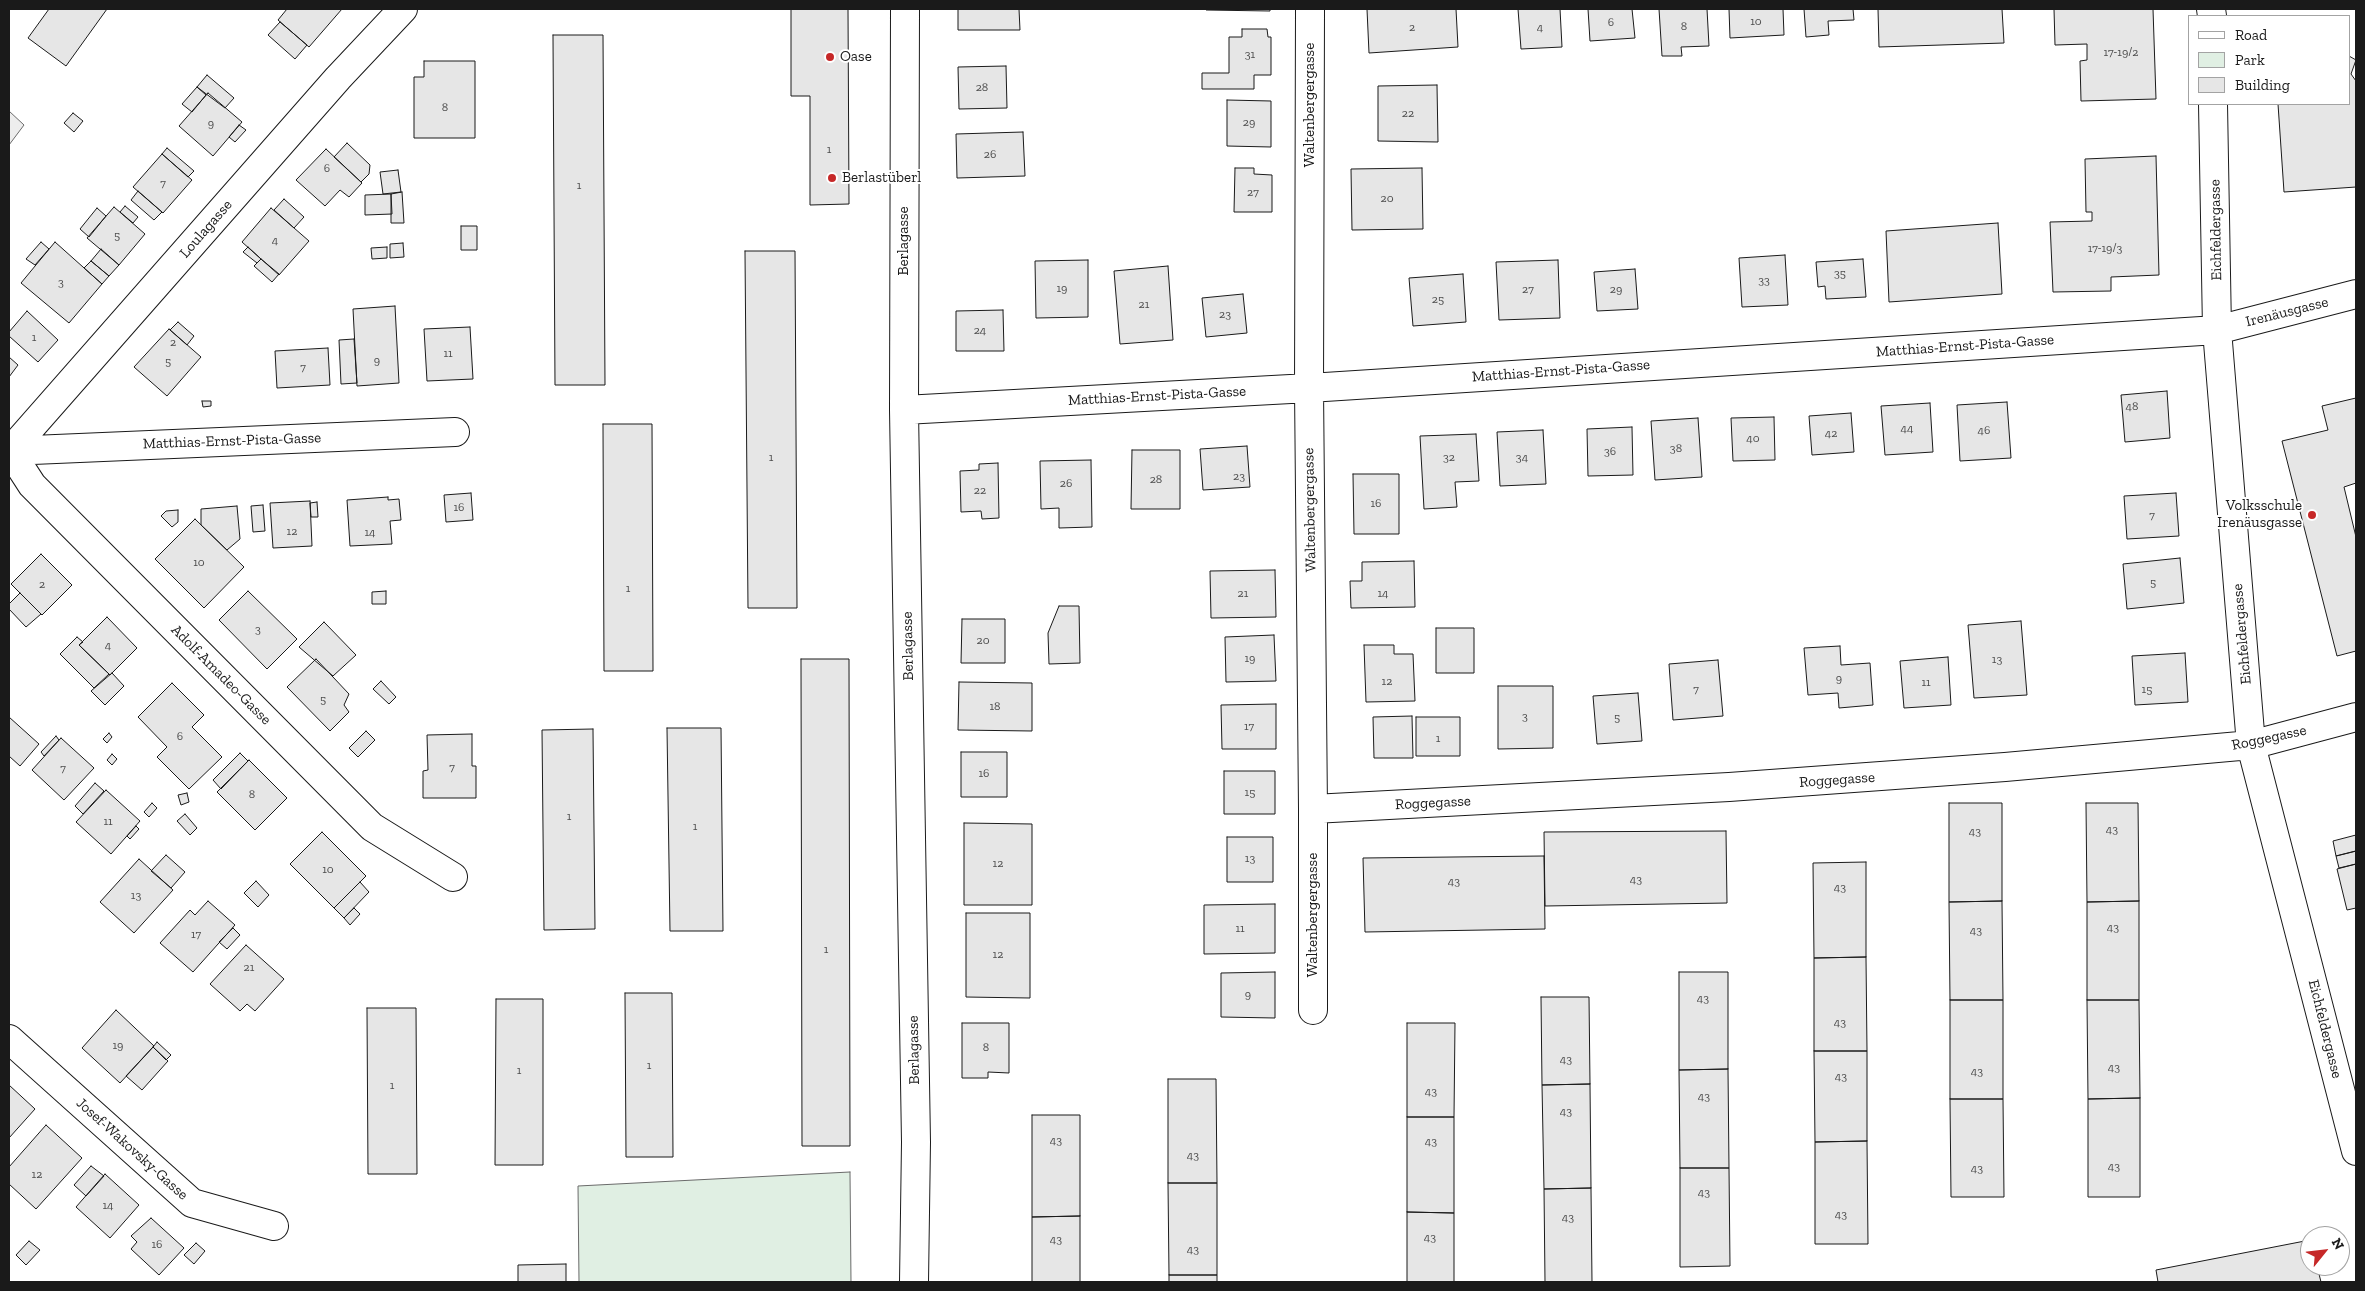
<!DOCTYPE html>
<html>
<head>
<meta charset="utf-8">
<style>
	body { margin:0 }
	#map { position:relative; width:2365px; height:1291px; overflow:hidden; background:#fff; font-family:"Zilla Slab",serif }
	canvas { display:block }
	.frame { position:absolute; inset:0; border:10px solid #1a1a1a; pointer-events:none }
	.legend { position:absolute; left:2188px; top:15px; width:162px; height:90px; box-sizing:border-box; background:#fff; border:1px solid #a3a3a3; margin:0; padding:6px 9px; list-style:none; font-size:15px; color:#1a1a1a }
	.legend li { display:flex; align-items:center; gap:10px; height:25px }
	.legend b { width:25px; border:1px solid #a3a3a3 }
	.north { position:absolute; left:2300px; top:1226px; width:50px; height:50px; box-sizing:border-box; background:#fff; border:1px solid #a3a3a3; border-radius:50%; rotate:61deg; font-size:14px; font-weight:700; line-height:20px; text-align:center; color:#1a1a1a }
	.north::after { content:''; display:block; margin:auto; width:18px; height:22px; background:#c62828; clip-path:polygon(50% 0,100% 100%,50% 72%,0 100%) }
</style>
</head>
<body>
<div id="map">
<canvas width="2365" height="1291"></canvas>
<div class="frame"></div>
<ul class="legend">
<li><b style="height:6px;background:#fff"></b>Road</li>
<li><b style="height:14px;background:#e0efe3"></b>Park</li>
<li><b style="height:14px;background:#e6e6e6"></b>Building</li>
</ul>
<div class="north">N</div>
</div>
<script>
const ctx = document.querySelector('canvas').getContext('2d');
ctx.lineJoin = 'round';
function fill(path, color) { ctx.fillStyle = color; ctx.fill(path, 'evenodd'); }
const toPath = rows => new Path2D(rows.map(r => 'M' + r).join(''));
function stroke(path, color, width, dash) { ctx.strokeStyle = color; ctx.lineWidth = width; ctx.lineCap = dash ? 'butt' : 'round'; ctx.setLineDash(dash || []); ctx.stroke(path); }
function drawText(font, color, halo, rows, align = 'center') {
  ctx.font = font + ' "Zilla Slab",serif'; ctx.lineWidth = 4; ctx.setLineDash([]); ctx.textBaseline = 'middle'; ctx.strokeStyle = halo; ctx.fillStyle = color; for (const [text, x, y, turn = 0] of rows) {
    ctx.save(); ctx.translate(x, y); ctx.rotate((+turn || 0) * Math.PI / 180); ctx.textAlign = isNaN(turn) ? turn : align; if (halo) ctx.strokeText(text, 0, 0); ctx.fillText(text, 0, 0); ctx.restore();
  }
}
const green = toPath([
	[850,1172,851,1282,579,1282,578,1186,850,1172]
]);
fill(green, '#e0efe3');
stroke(green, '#6a6a6a', 1);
const parking = toPath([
	[9,111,24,125,9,145,9,111]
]);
fill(parking, '#ededed');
stroke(parking, '#6a6a6a', 1);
const building = toPath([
	[49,9,107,9,66,66,28,38,49,9],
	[287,9,342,9,309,47,278,20,287,9],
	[791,9,848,9,849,204,810,205,810,96,791,96,791,9],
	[958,9,1019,9,1020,30,958,30,958,9],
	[1206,9,1270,9,1270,11,1206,10,1206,9],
	[1367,9,1456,9,1458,47,1369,53,1367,9],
	[1518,9,1560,9,1562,47,1521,49,1518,9],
	[1588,9,1632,9,1635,38,1590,41,1588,9],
	[1659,9,1707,9,1709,46,1681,47,1682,56,1662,56,1659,9],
	[1729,9,1783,9,1784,35,1730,38,1729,9],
	[1804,9,1853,9,1854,20,1828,21,1829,35,1806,37,1804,9],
	[1878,9,2002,9,2004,43,1879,47,1878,9],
	[2054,9,2153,9,2156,99,2081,101,2080,61,2087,60,2087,44,2055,45,2054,9],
	[280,22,307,45,295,59,268,35,280,22],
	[1242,29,1267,29,1268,37,1271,37,1271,75,1254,75,1254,89,1202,89,1202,73,1229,73,1229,37,1242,37,1242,29],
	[553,35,603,35,605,385,555,385,553,35],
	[2349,56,2356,60,2351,74,2356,81,2356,187,2284,192,2278,104,2349,104,2349,56],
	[424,61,475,61,475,138,414,138,414,77,424,77,424,61],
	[1006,66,1007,108,959,109,958,67,1006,66],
	[207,75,234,98,225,108,197,87,207,75],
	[1437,85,1438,142,1378,141,1378,86,1437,85],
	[197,87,206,95,192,112,182,104,197,87],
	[208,93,242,122,213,156,179,126,208,93],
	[1227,100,1271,101,1271,147,1227,146,1227,100],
	[73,113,83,121,74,132,64,123,73,113],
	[239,125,246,130,235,142,229,137,239,125],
	[1023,132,1025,176,957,178,956,134,1023,132],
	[347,143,370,165,369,174,361,182,334,157,347,143],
	[167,148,194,171,188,177,162,154,167,148],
	[326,149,362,183,349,197,340,190,325,206,296,180,326,149],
	[162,154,192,180,163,213,133,187,162,154],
	[2156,156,2159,275,2111,277,2111,291,2053,292,2050,222,2092,221,2092,212,2086,212,2085,159,2156,156],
	[1235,168,1254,168,1254,174,1272,175,1272,212,1234,212,1235,168],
	[1422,168,1423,229,1352,230,1351,169,1422,168],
	[398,170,401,192,383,194,380,172,398,170],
	[138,191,162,212,154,220,131,200,138,191],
	[402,192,404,223,391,223,391,194,402,192],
	[391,194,392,214,365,215,365,195,391,194],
	[284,199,304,217,294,228,274,210,284,199],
	[125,206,138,217,133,223,120,212,125,206],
	[114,207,145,234,119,265,87,238,114,207],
	[97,208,106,216,89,237,80,229,97,208],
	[271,208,309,241,279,275,242,242,271,208],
	[1998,223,2002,294,1889,302,1886,231,1998,223],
	[461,226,477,226,477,250,461,250,461,226],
	[41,242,49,249,35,265,26,259,41,242],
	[55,242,102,284,69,323,21,283,55,242],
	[403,243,404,257,390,258,390,244,403,243],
	[248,247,261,259,257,263,243,252,248,247],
	[387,247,387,258,372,259,371,248,387,247],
	[101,249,119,265,109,276,91,261,101,249],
	[745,251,795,251,797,608,748,608,745,251],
	[1785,255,1788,305,1742,307,1739,258,1785,255],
	[261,259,279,274,272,282,254,266,261,259],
	[1863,259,1866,297,1826,299,1825,286,1818,287,1816,262,1863,259],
	[1088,260,1088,317,1036,318,1035,261,1088,260],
	[1558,260,1560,318,1499,320,1496,262,1558,260],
	[91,261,109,276,102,284,84,268,91,261],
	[1168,266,1173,340,1120,344,1114,271,1168,266],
	[1635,269,1638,309,1597,311,1594,272,1635,269],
	[1463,274,1466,322,1413,326,1409,278,1463,274],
	[1243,294,1247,333,1206,337,1202,298,1243,294],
	[395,306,399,383,357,386,353,309,395,306],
	[1003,310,1004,351,956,351,956,311,1003,310],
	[27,311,58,340,38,362,9,336,9,332,27,311],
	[178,322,194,336,187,345,170,330,178,322],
	[470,327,473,379,427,381,424,329,470,327],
	[169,329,201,357,167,396,134,367,169,329],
	[354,339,357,383,341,384,339,340,354,339],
	[328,348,330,385,277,388,275,351,328,348],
	[9,357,18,365,9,377,9,357],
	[2167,391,2170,438,2125,442,2121,395,2167,391],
	[2356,398,2356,483,2344,487,2356,537,2356,651,2337,656,2282,441,2328,430,2322,406,2356,398],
	[202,401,211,401,211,406,203,407,202,401],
	[2007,402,2011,458,1960,461,1957,405,2007,402],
	[1930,403,1933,452,1885,455,1881,406,1930,403],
	[1851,413,1854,452,1812,455,1809,416,1851,413],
	[1774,417,1775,460,1733,461,1731,418,1774,417],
	[1698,418,1702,477,1655,480,1651,421,1698,418],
	[603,424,652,424,653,671,604,671,603,424],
	[1632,427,1633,475,1588,476,1587,429,1632,427],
	[1543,430,1546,484,1500,486,1497,432,1543,430],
	[1476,434,1479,481,1455,482,1457,507,1424,509,1420,436,1476,434],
	[1247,446,1250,487,1203,490,1200,449,1247,446],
	[1132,450,1180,450,1180,509,1131,509,1132,450],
	[1091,460,1092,527,1059,528,1059,508,1041,509,1040,461,1091,460],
	[998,463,999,518,982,519,981,511,961,512,960,471,979,470,979,464,998,463],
	[1353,474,1399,474,1399,534,1354,534,1353,474],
	[471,493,473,520,446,522,444,495,471,493],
	[2176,493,2179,536,2127,539,2124,496,2176,493],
	[388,497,388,500,399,499,401,520,390,521,392,544,350,546,347,500,388,497],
	[310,501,312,546,273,548,270,503,310,501],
	[317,502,318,517,311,517,310,503,317,502],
	[263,505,265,531,253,532,251,506,263,505],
	[237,506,240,539,227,550,201,525,201,509,237,506],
	[178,510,178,522,172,527,161,516,166,511,178,510],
	[195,519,244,567,204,608,155,559,195,519],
	[41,554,72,585,42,615,11,584,41,554],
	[2180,558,2184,603,2127,609,2123,564,2180,558],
	[1414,561,1415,607,1351,608,1350,581,1362,581,1362,562,1414,561],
	[1275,570,1276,617,1211,618,1210,571,1275,570],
	[248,591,297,639,267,669,219,620,248,591],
	[386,591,386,604,372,604,372,592,386,591],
	[20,593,41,614,26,627,9,609,9,604,20,593],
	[1059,606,1079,606,1080,663,1049,664,1048,633,1059,606],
	[107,617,137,648,110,675,79,645,107,617],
	[962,619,1005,619,1005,663,961,663,962,619],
	[2021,621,2027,695,1974,698,1968,625,2021,621],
	[324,622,356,655,333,676,299,647,324,622],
	[1436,628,1474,628,1474,673,1436,673,1436,628],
	[1274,635,1276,681,1226,682,1225,637,1274,635],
	[77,637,83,642,79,645,109,674,94,688,60,654,77,637],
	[1364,645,1394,645,1394,654,1413,654,1415,701,1366,702,1364,645],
	[1840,646,1841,665,1870,663,1873,705,1839,708,1838,693,1808,695,1804,648,1840,646],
	[2185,653,2188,702,2135,705,2132,656,2185,653],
	[1948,657,1951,705,1904,708,1900,661,1948,657],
	[316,659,349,694,344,705,349,712,330,731,287,687,316,659],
	[801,659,849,659,850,1146,802,1146,801,659],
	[1718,660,1723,716,1673,720,1669,664,1718,660],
	[112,673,124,686,105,705,91,691,112,673],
	[381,681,396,697,389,704,373,689,381,681],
	[959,682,1032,683,1032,731,958,730,959,682],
	[172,683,204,715,192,727,222,757,189,789,157,757,167,747,138,717,172,683],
	[1498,686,1553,686,1553,748,1498,749,1498,686],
	[1638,693,1642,741,1597,744,1593,696,1638,693],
	[1276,704,1276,749,1222,749,1221,705,1276,704],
	[1412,716,1413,758,1374,758,1373,717,1412,716],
	[9,717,39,744,20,766,9,756,9,717],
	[1416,717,1460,717,1460,756,1416,756,1416,717],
	[667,728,721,728,723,931,670,931,667,728],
	[593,729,595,929,544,930,542,730,593,729],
	[366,731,375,740,358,757,349,748,366,731],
	[109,733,112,737,107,743,103,739,109,733],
	[472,734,472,766,476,766,476,798,423,798,423,771,428,770,427,735,472,734],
	[56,736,59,740,44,756,41,752,56,736],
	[61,738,94,768,64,800,32,770,61,738],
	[961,752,1007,752,1007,797,961,797,961,752],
	[240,753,248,761,221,789,213,780,240,753],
	[112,754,117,759,112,765,107,760,112,754],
	[249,760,287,798,255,830,217,792,249,760],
	[1224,771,1275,771,1275,814,1224,814,1224,771],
	[95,783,104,791,83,814,75,806,95,783],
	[106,790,140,821,111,854,76,822,106,790],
	[187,793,189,802,181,805,178,795,187,793],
	[152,803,157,808,149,817,144,812,152,803],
	[1949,803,2002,803,2002,901,1949,902,1949,803],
	[2086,803,2138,803,2139,901,2087,902,2086,803],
	[185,814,197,828,190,835,177,821,185,814],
	[964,823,1032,824,1032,905,964,905,964,823],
	[136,826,139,829,130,839,127,836,136,826],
	[1726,831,1727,903,1545,906,1544,832,1726,831],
	[322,832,366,876,334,908,290,864,322,832],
	[2356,835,2356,851,2336,856,2333,841,2356,835],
	[1227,837,1273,837,1273,882,1227,882,1227,837],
	[2356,851,2356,864,2339,868,2336,856,2356,851],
	[166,855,185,872,171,888,151,871,166,855],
	[1544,856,1545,929,1365,932,1363,858,1544,856],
	[139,859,173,890,134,933,100,902,139,859],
	[1866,862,1866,957,1814,958,1813,863,1866,862],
	[2356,864,2356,908,2347,910,2337,869,2356,864],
	[256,881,269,895,258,907,244,893,256,881],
	[360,882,369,892,344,918,334,908,360,882],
	[208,901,235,925,193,972,160,943,190,910,195,915,208,901],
	[2002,901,2003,1000,1950,1000,1949,902,2002,901],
	[2139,901,2139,1000,2087,1000,2087,902,2139,901],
	[1275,904,1275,953,1204,954,1204,905,1275,904],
	[354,908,360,914,350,925,344,918,354,908],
	[966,913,1030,913,1030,998,966,997,966,913],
	[233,928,240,935,227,949,219,942,233,928],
	[246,945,284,979,255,1011,247,1004,240,1011,210,984,246,945],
	[1866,957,1867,1051,1814,1051,1814,958,1866,957],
	[1275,972,1275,1018,1221,1017,1221,973,1275,972],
	[1679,972,1728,972,1728,1069,1679,1070,1679,972],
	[625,993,672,993,673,1157,626,1157,625,993],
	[1541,997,1589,997,1590,1084,1542,1085,1541,997],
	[496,999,543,999,543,1165,495,1165,496,999],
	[1950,1000,2003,1000,2003,1099,1950,1099,1950,1000],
	[2087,1000,2139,1000,2140,1098,2088,1099,2087,1000],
	[367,1008,416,1008,417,1174,368,1174,367,1008],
	[116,1010,154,1046,120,1083,82,1048,116,1010],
	[962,1023,1009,1023,1009,1073,988,1072,988,1078,962,1078,962,1023],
	[1407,1023,1455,1023,1454,1117,1407,1117,1407,1023],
	[157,1042,171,1055,166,1060,153,1047,157,1042],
	[153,1047,168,1061,142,1090,126,1076,153,1047],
	[1814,1051,1867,1051,1867,1141,1815,1142,1814,1051],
	[1728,1069,1729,1168,1680,1168,1679,1070,1728,1069],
	[1168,1079,1216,1079,1217,1183,1168,1183,1168,1079],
	[1590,1084,1591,1188,1544,1189,1542,1085,1590,1084],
	[9,1085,35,1109,9,1138,9,1085],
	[2140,1098,2140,1197,2088,1197,2088,1099,2140,1098],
	[1950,1099,2003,1099,2004,1197,1951,1197,1950,1099],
	[1032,1115,1080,1115,1080,1216,1032,1217,1032,1115],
	[1407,1117,1454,1117,1454,1213,1407,1212,1407,1117],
	[46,1125,82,1158,36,1209,9,1184,9,1167,46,1125],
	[1867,1141,1868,1244,1815,1244,1815,1142,1867,1141],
	[91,1166,104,1176,86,1196,74,1185,91,1166],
	[1680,1168,1729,1168,1730,1266,1680,1267,1680,1168],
	[105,1174,139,1205,110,1238,76,1207,105,1174],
	[1168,1183,1217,1183,1217,1275,1169,1275,1168,1183],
	[1591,1188,1592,1282,1545,1282,1544,1189,1591,1188],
	[1407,1212,1454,1213,1454,1282,1407,1282,1407,1212],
	[1080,1216,1080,1282,1032,1282,1032,1217,1080,1216],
	[151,1218,184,1248,159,1275,131,1249,137,1242,131,1236,151,1218],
	[2310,1240,2310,1266,2317,1266,2321,1282,2158,1282,2156,1270,2310,1240],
	[29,1241,40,1250,26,1265,16,1255,29,1241],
	[196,1243,205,1251,194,1264,184,1255,196,1243],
	[566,1264,566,1282,518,1282,518,1265,566,1264],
	[1169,1275,1217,1275,1217,1282,1169,1282,1169,1275]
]);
fill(building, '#e6e6e6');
stroke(building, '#1a1a1a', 1);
const minor = toPath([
	[403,9,338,78,10,451,32,485,372,827,453,877],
	[905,9,904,410,916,1142,914,1282],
	[1310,9,1309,388,1313,809,1313,1010],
	[2211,9,2212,16],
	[2213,104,2217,330,2251,745,2356,1151],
	[904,410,1309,388,2217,330,2356,294],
	[9,451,455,432],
	[1313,809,1729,787,2005,767,2251,745,2356,717],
	[9,1039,192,1203,274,1226]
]);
stroke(minor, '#1a1a1a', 30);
stroke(minor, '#fff', 28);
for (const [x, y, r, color] of [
	[830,57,5,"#c62828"],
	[832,178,5,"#c62828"],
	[2312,515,5,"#c62828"]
]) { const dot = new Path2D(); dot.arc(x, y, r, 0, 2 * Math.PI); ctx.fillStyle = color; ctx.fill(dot); stroke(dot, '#fff', 2); }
drawText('12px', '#4d4d4d', null, [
	["10",1756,22],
	["6",1611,23],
	["8",1684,27],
	["2",1412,28],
	["4",1540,28],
	["17-19/2",2121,53],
	["31",1250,55],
	["28",982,88],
	["8",445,108],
	["22",1408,114],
	["29",1249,123],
	["9",211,124],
	["1",829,150],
	["26",990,155],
	["6",327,169],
	["7",163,184],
	["1",579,186],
	["27",1253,193],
	["20",1387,199],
	["5",117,236],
	["4",275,241],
	["17-19/3",2105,249],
	["35",1840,274],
	["33",1764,281],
	["3",61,283],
	["19",1062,289],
	["27",1528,290],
	["29",1616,290],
	["25",1438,300],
	["21",1144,305],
	["23",1225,315],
	["24",980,331],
	["1",34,338],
	["2",173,343],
	["11",448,354],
	["9",377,361],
	["5",168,362],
	["7",303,368],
	["48",2132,407],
	["44",1907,429],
	["46",1984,431],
	["42",1831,434],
	["40",1753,439],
	["38",1676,449],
	["36",1610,452],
	["1",771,458],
	["32",1449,458],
	["34",1522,458],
	["23",1239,477],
	["28",1156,480],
	["26",1066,484],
	["22",980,491],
	["16",1376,504],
	["16",459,508],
	["7",2152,516],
	["12",292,532],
	["14",370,533],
	["10",199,563],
	["5",2153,583],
	["2",42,585],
	["1",628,589],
	["21",1243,594],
	["14",1383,594],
	["3",258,630],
	["20",983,641],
	["4",108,646],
	["19",1250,659],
	["13",1997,660],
	["9",1839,679],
	["12",1387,682],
	["11",1926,683],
	["7",1696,690],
	["15",2147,690],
	["5",323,700],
	["18",995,707],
	["3",1525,717],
	["5",1617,718],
	["17",1249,727],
	["6",180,737],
	["1",1438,739],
	["7",452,768],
	["7",63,769],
	["16",984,774],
	["15",1250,793],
	["8",252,795],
	["1",569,817],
	["11",108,822],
	["1",695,827],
	["43",2112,830],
	["43",1975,832],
	["13",1250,859],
	["12",998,864],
	["10",328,870],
	["43",1636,880],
	["43",1454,882],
	["43",1840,888],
	["13",136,896],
	["43",2113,928],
	["11",1240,929],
	["43",1976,931],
	["17",196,935],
	["1",826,950],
	["12",998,955],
	["21",249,968],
	["9",1248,995],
	["43",1703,999],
	["43",1840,1023],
	["19",118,1046],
	["8",986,1048],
	["43",1566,1060],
	["1",649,1066],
	["43",2114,1068],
	["1",519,1071],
	["43",1977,1072],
	["43",1841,1077],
	["1",392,1086],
	["43",1431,1092],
	["43",1704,1097],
	["43",1566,1112],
	["43",1056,1141],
	["43",1431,1142],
	["43",1193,1156],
	["43",2114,1167],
	["43",1977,1169],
	["12",37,1175],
	["43",1704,1193],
	["14",108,1206],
	["43",1841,1215],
	["43",1568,1218],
	["43",1430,1238],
	["43",1056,1240],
	["16",157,1245],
	["43",1193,1250]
]);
drawText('15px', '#1a1a1a', '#fff', [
	["Oase",840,57],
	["Berlastüberl",842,178],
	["Volksschule",2302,506,"right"],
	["Irenäusgasse",2302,523,"right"]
], 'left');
drawText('15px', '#1a1a1a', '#fff', [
	["Waltenbergergasse",1310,105,-90],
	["Loulagasse",206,229,-49],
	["Eichfeldergasse",2216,230,-91],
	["Berlagasse",904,241,-90],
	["Irenäusgasse",2287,312,-14],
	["Matthias-Ernst-Pista-Gasse",1965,346,-4],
	["Matthias-Ernst-Pista-Gasse",1561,371,-4],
	["Matthias-Ernst-Pista-Gasse",1157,396,-3],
	["Matthias-Ernst-Pista-Gasse",232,441,-2],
	["Waltenbergergasse",1310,510,-91],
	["Eichfeldergasse",2242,634,-95],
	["Berlagasse",908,646,-91],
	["Adolf-Amadeo-Gasse",221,675,45],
	["Roggegasse",2269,738,-12],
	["Roggegasse",1837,780,-4],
	["Roggegasse",1433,803,-3],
	["Waltenbergergasse",1313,915,-90],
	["Eichfeldergasse",2325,1029,76],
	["Berlagasse",914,1050,-91],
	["Josef-Wakovsky-Gasse",132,1149,42]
]);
</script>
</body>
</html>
